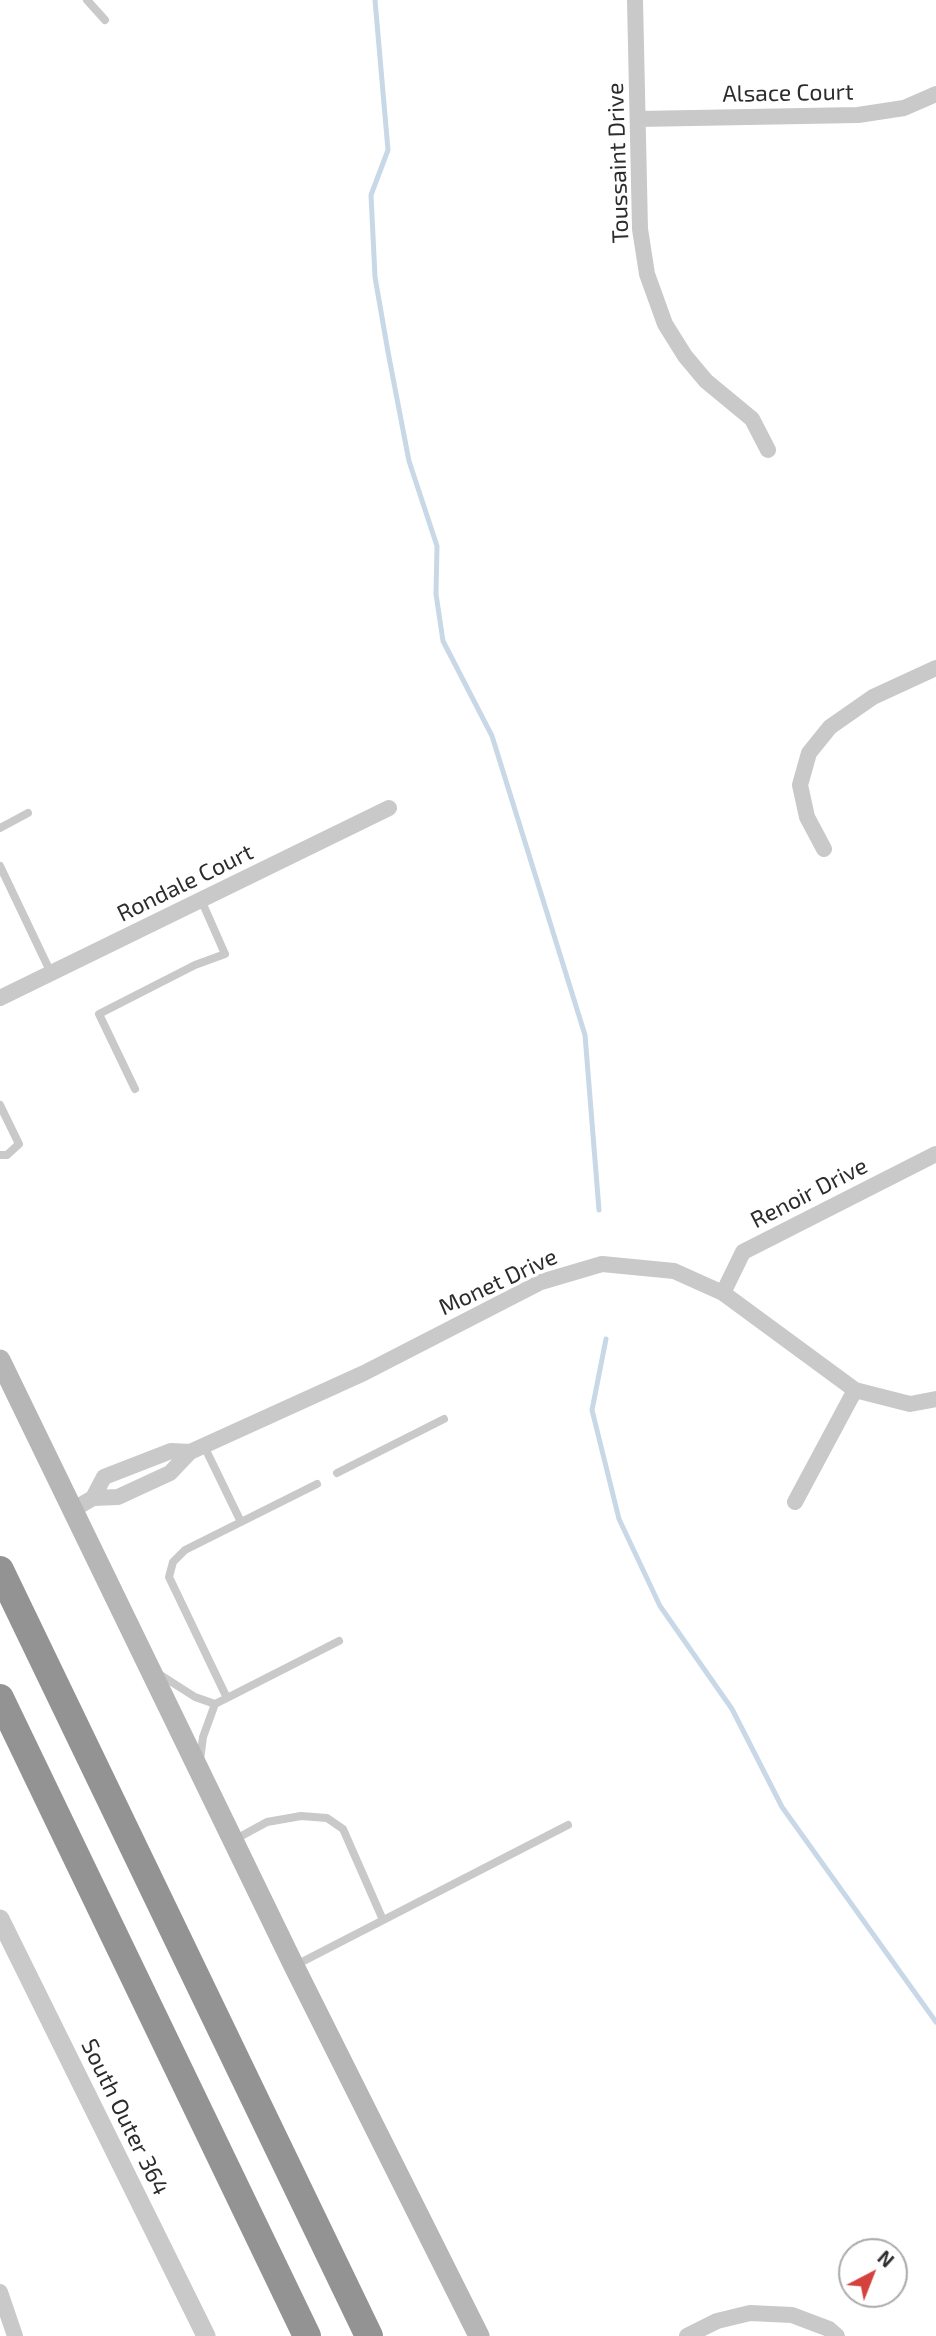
<!DOCTYPE html>
<html>
<head>
<meta charset="utf-8">
<style>
	body { margin:0 }
	#map { position:relative; width:936px; height:2336px; overflow:hidden; background:#fff; font-family:"Exo 2",sans-serif }
	canvas { display:block }
	.north { position:absolute; left:838px; top:2238px; width:70px; height:70px; box-sizing:border-box; background:#fff; border:2px solid #ababab; border-radius:50%; rotate:42deg; font-size:19px; font-weight:700; line-height:28px; text-align:center; color:#2c2c2c }
	.north::after { content:''; display:block; margin:auto; width:24px; height:32px; background:#d5413d; clip-path:polygon(50% 0,100% 100%,50% 72%,0 100%) }
</style>
</head>
<body>
<div id="map">
<canvas width="936" height="2336"></canvas>
<div class="north">N</div>
</div>
<script>
const ctx = document.querySelector('canvas').getContext('2d');
ctx.lineJoin = 'round';
const toPath = rows => new Path2D(rows.map(r => 'M' + r).join(''));
function stroke(path, color, width, dash) { ctx.strokeStyle = color; ctx.lineWidth = width; ctx.lineCap = dash ? 'butt' : 'round'; ctx.setLineDash(dash || []); ctx.stroke(path); }
function drawText(font, color, halo, rows, align = 'center') {
  ctx.font = font + ' "Exo 2",sans-serif'; ctx.lineWidth = 7; ctx.setLineDash([]); ctx.textBaseline = 'middle'; ctx.strokeStyle = halo; ctx.fillStyle = color; for (const [text, x, y, turn = 0] of rows) {
    ctx.save(); ctx.translate(x, y); ctx.rotate((+turn || 0) * Math.PI / 180); ctx.textAlign = isNaN(turn) ? turn : align; if (halo) ctx.strokeText(text, 0, 0); ctx.fillText(text, 0, 0); ctx.restore();
  }
}
stroke(toPath([
	[375,0,388,150,371,195,375,277,388,352,409,461,437,546,436,594,443,641,492,736,585,1035,599,1210],
	[606,1339,592,1410,619,1519,660,1606,732,1709,782,1807,936,2022]
]), '#c8d8e7', 5);
stroke(toPath([
	[87,0,105,20],
	[0,828,28,813],
	[0,866,51,973],
	[135,1089,99,1014,195,965,225,954,202,902],
	[0,1105,19,1144,7,1155,0,1155],
	[204,1446,241,1522],
	[337,1473,444,1419],
	[159,1674,195,1697,215,1704],
	[227,1698,339,1641],
	[200,1760,203,1737,215,1704,227,1698,169,1577,173,1562,185,1550,317,1484],
	[234,1840,267,1822,301,1816,327,1818,343,1829,383,1920],
	[294,1966,568,1825]
]), '#c9c9c9', 8);
stroke(toPath([
	[635,0,640,229,647,274,665,324,685,356,706,381,752,419,768,450],
	[638,119,858,115,904,108,936,94],
	[824,849,807,817,800,785,809,753,830,727,873,697,936,668],
	[0,998,389,808],
	[723,1293,743,1252,936,1154],
	[93,1498,104,1477,171,1451,190,1452],
	[795,1502,855,1390],
	[74,1509,93,1498,118,1497,170,1473,190,1452,364,1373,541,1282,602,1264,674,1271,723,1293,855,1390,910,1404,936,1399],
	[0,2292,15,2336],
	[687,2336,717,2321,750,2313,792,2315,829,2329,837,2336]
]), '#c9c9c9', 16);
stroke(toPath([
	[0,1919,206,2336]
]), '#c9c9c9', 19);
stroke(toPath([
	[0,1360,294,1966,479,2336]
]), '#b6b6b6', 21);
stroke(toPath([
	[0,1570,369,2336],
	[0,1698,307,2336]
]), '#939393', 28);
drawText('23px', '#2c2c2c', '#fff', [
	["Alsace Court",788,93,-1],
	["Toussaint Drive",618,163,-92],
	["Rondale Court",185,883,-26],
	["Renoir Drive",809,1193,-27],
	["Monet Drive",498,1282,-25],
	["South Outer 364",125,2117,64]
]);
</script>
</body>
</html>
